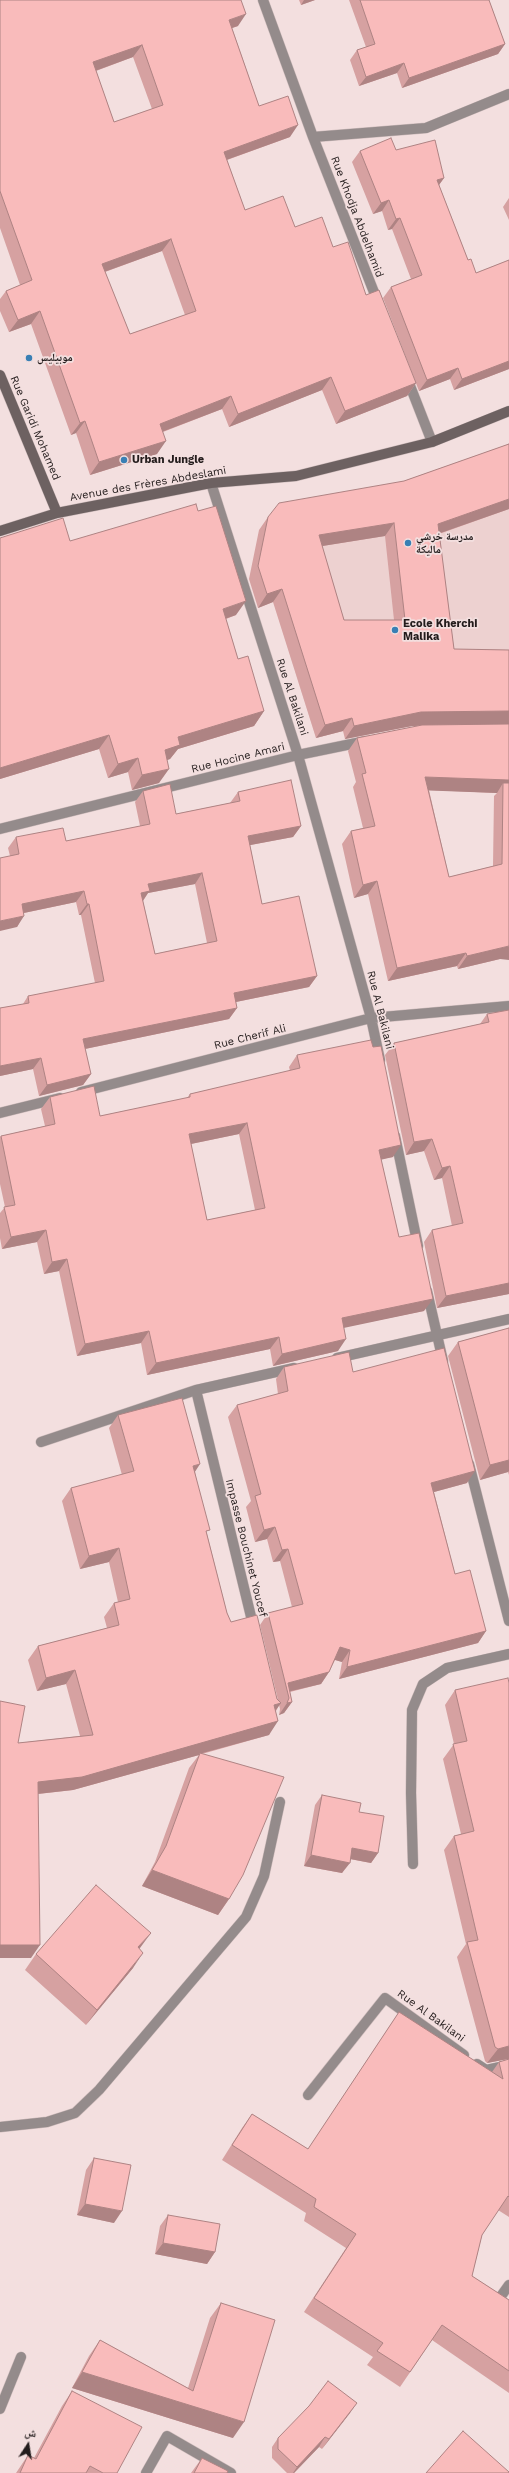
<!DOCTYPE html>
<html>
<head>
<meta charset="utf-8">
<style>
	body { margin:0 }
	#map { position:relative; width:509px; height:2473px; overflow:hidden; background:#f3dfdf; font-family:"Work Sans","Noto Naskh Arabic",sans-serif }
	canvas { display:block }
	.north { position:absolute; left:8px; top:2425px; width:40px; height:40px; -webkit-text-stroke:3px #f3dfdf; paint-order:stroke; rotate:12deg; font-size:11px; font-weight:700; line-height:16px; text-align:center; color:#231c1c }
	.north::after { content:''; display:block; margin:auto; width:14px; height:18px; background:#231c1c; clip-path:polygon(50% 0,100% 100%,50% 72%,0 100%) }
</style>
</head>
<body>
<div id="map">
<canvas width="509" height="2473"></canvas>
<div class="north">ش</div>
</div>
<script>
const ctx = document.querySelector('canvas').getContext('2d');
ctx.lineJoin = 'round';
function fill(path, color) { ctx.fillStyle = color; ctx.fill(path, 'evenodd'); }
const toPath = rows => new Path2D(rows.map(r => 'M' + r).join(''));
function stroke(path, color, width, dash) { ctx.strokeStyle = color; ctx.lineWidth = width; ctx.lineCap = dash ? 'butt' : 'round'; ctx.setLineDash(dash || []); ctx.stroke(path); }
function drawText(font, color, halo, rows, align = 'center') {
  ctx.font = font + ' "Work Sans","Noto Naskh Arabic",sans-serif'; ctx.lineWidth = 3.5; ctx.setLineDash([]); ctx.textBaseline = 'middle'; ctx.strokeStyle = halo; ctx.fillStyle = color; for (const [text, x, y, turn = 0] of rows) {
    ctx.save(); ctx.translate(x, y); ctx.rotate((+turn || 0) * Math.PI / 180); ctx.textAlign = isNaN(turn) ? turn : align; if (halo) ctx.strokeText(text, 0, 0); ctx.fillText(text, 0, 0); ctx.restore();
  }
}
fill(toPath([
	[509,453,509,718,363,726,316,738,256,546,293,519]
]), '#edd1d0');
const minor = toPath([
	[263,0,313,137,379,305],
	[313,137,426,128,509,94],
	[407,378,432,442],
	[211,483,298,755,371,1018,380,1060],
	[0,829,298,755,366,741],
	[81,1092,371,1018,509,1006],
	[0,1113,60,1098],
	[395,1136,418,1246],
	[427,1291,443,1361],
	[337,1358,509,1319],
	[196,1390,254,1629],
	[41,1442,196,1390,294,1368],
	[469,1464,509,1621],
	[413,1864,411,1793,412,1710,423,1684,447,1668,509,1654],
	[477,2064,486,2070,509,2065],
	[308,2095,385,1998,464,2055],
	[0,2127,47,2122,75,2113,99,2090,246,1917,264,1876,280,1802],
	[509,2285,499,2299,509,2307],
	[0,2409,21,2357],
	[146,2473,167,2436,231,2473]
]);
const secondary = toPath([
	[0,375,57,513],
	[0,531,57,513,211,483,296,476,432,442,509,411]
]);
stroke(minor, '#cebcbc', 11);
stroke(secondary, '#cebcbc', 11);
stroke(minor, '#948b8b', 10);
stroke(secondary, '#6d6161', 10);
fill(toPath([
	[0,0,238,26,232,28,259,106,290,137,227,160,245,210,295,227,333,247,366,295,416,383,407,396,336,424,322,390,229,427,222,409,163,432,157,454,90,475,76,433,71,435,31,324,9,332,0,311,0,299,6,291,20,285,0,228],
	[133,57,152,109,114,122,96,71],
	[162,251,185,315,130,334,105,272],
	[299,0,315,0,301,5],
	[349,0,489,0,505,44,498,54,402,88,397,73,359,86,350,60,357,50,366,47],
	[396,150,444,178,439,185,468,260,476,273,509,260,509,369,454,390,450,379,419,391,383,298,391,287,411,279,392,229,388,230,382,211,373,214,352,162,360,151],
	[509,198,509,220,503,207],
	[509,444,509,509,439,534,454,649,509,650,500,959,458,969,457,966,388,981,368,894,354,898,342,844,351,831,363,828,353,787,356,782,348,751,357,738,422,725,412,726,345,739,343,731,316,738,273,602,258,608,249,579,259,530,268,517,404,481],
	[385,536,394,620,344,620,322,546],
	[429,790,497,793,494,796,493,866,449,877],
	[0,538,70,541,236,615,226,619,238,659,264,711,254,726,178,749,170,759,167,760,159,783,132,790,128,772,108,778,99,749,0,779],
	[143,791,176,814,230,803,238,792,301,826,293,837,250,845,262,904,317,976,309,987,236,1002,237,1008,229,1019,85,1049,91,1074,83,1085,39,1096,33,1069,0,1076,0,1008,23,1004,28,996,95,983,81,915,79,915,76,902,24,913,17,927,10,856,8,848,16,837,66,841,140,826,135,802],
	[195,884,207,943,155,954,143,901,148,893],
	[509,1010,509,1294,437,1308,424,1242,432,1230,452,1226,442,1178,434,1180,424,1151,406,1155,385,1055,394,1043,480,1024,487,1014],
	[297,1055,393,1157,381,1159,399,1237,424,1311,344,1327,338,1351,273,1366,270,1349,147,1375,141,1343,77,1356,59,1271,44,1274,37,1242,2,1249,0,1238,0,1213,5,1207,0,1184,0,1137,1,1136,45,1126,41,1109,50,1097,100,1116,187,1098,190,1094,290,1071,289,1067],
	[239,1134,255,1210,207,1220,191,1144],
	[509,1328,509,1475,508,1472,480,1480,448,1356,458,1342],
	[284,1367,353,1372,467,1483,434,1492,455,1574,486,1631,478,1643,339,1679,342,1662,335,1660,329,1672,321,1684,290,1692,292,1702,284,1713,279,1715,280,1709,279,1705,276,1711,269,1735,202,1754,229,1899,218,1915,142,1886,155,1862,189,1768,199,1755,73,1790,38,1794,31,1958,0,1958,0,1701,18,1743,80,1736,66,1684,37,1691,28,1660,38,1646,107,1628,104,1617,114,1603,118,1602,109,1562,80,1569,62,1501,71,1488,122,1475,109,1428,118,1415,195,1472,207,1534,227,1613,231,1622,278,1700,260,1625,268,1613,292,1607,280,1561,273,1562,267,1539,255,1542,246,1507,251,1501,228,1417,237,1405,278,1394,276,1379],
	[509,1683,509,2059,508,2059,487,2063,485,2061,457,1957,466,1944,444,1850,454,1836,461,1834,443,1759,454,1744,445,1705,455,1690],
	[322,1795,359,1812,378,1853,371,1863,350,1859,342,1873,304,1866,315,1805],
	[139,1949,133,1968,86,2025,25,1970,36,1954],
	[399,2012,492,2072,499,2062,509,2059,509,2217,498,2210,482,2235,472,2276,509,2300,509,2393,432,2340,400,2387,367,2365,373,2357,304,2312,346,2248,304,2221,306,2213,222,2160,242,2128,252,2114,308,2149],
	[94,2158,114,2223,77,2215,86,2170],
	[168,2215,215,2252,207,2264,155,2254,160,2226],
	[221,2303,233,2438,72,2388,89,2356,100,2340,188,2388,210,2318],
	[72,2391,117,2473,16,2473,28,2455,34,2458,62,2406],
	[350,2413,322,2449,319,2447,294,2473,287,2473,272,2458,272,2447,278,2438],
	[202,2458,227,2473,191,2473]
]), '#d6a1a1');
fill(toPath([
	[304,0,315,0,301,5],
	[246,14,238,26,220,32,229,20],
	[505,44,498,54,402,88,409,78],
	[142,45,133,57,84,75,93,62],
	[404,63,397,73,359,86,366,77],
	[298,125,290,137,215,164,224,152],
	[444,178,436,189,437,180],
	[389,200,382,211,373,214,381,203],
	[400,218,392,229,388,230,396,219],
	[171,239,162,251,93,276,102,264],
	[40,311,31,324,9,332,18,320],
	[509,361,509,369,454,390,462,379],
	[458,368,450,379,419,391,427,380],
	[331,377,322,390,229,427,238,414],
	[416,383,407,396,336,424,345,411],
	[231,396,222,409,151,436,160,424],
	[85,421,76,433,71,435,80,423],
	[166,441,157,454,90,475,99,462],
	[509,499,509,509,429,537,438,524],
	[394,523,385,536,310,548,319,535],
	[282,589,273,602,258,608,267,594],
	[246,601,236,615,213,623,223,609],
	[264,711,254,726,178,749,170,759,155,764,165,750,178,737],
	[509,711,509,724,412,726,345,739,354,726,421,712],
	[352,718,343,731,316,738,325,725],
	[109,735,99,749,0,779,0,768],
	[138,758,128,772,108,778,118,764],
	[169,769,159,783,132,790,142,775],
	[425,777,509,780,509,793,503,783,497,793,416,790],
	[301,826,293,837,240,847,248,836],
	[202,873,195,884,148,893,142,902,133,904,148,884],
	[377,881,368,894,354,898,363,885],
	[84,891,76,902,14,915,22,904],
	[87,904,89,904,81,915,79,915],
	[24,916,17,927,0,931,0,921],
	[509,946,509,960,500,959,458,969,467,956],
	[466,953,457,966,388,981,397,968],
	[317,976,309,987,226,1004,234,993],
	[237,1008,229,1019,75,1051,83,1039],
	[41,1058,33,1069,0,1076,0,1066],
	[91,1074,83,1085,39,1096,47,1085],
	[247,1123,239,1134,181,1146,189,1134],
	[432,1139,424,1151,406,1155,414,1142],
	[401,1145,393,1157,371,1162,379,1150],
	[450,1166,442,1178,434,1180,442,1168],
	[46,1230,37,1242,2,1249,11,1237],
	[67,1259,59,1271,44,1274,52,1262],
	[509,1283,509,1294,437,1308,446,1296],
	[433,1299,424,1311,334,1330,342,1318],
	[149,1331,141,1343,77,1356,85,1344],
	[279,1337,270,1349,147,1375,156,1363],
	[346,1339,338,1351,273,1366,282,1354],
	[509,1460,509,1471,508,1472,480,1480,490,1465],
	[200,1464,191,1478,193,1466],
	[475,1471,467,1483,423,1495,431,1483],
	[275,1527,267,1539,255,1542,264,1530],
	[119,1548,109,1562,80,1569,89,1556],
	[288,1549,280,1561,273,1562,282,1550],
	[486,1631,478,1643,339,1679,347,1667],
	[340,1647,350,1650,342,1662,332,1659],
	[75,1670,66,1684,37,1691,46,1678],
	[329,1672,321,1684,287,1692,288,1683],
	[292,1702,284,1713,279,1715,287,1703],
	[281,1703,271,1717,274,1705],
	[278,1721,269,1735,199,1754,200,1753,199,1755,73,1790,28,1795,38,1782],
	[352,1848,378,1853,371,1863,345,1858],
	[311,1855,350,1863,342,1873,304,1866],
	[152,1870,229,1899,218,1915,142,1886],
	[151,1933,140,1948,127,1963,138,1947],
	[0,1945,40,1945,31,1958,0,1958],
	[143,1953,133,1968,86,2025,97,2010],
	[509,2046,509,2059,508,2059,487,2063,498,2049],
	[85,2204,122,2211,114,2223,77,2215],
	[163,2243,215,2252,207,2264,155,2254],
	[82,2372,244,2422,233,2438,72,2388],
	[357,2403,350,2413,322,2449,329,2439],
	[325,2437,319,2447,294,2473,293,2473,297,2467]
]), '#ae8383');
const building = toPath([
	[0,0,241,0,246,14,229,20,259,106,288,96,298,125,224,152,245,210,283,196,295,227,322,217,333,247,348,242,366,295,379,290,416,383,345,411,331,377,238,414,231,396,160,424,166,441,99,462,85,421,80,423,40,311,18,320,6,291,32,280,0,191,0,0],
	[142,45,163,105,114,122,93,62,142,45],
	[171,239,196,311,130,334,102,264,171,239],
	[360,0,489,0,505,44,409,78,404,63,366,77,357,50,375,44,360,0],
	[391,138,396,150,435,140,444,178,437,180,468,260,471,259,476,273,509,260,509,361,462,379,458,368,427,380,391,287,422,275,400,218,396,219,389,200,381,203,360,151,391,138],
	[509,444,509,499,438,524,454,649,509,650,509,711,421,712,354,726,352,718,325,725,282,589,267,594,258,566,268,517,279,503,404,481,509,444],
	[394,523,405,620,344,620,319,535,394,523],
	[196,504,198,511,216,506,246,601,223,609,238,659,248,656,264,711,178,737,180,745,165,750,169,769,142,775,138,758,118,764,109,735,0,768,0,538,63,518,70,541,196,504],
	[509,724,509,780,425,777,449,877,502,864,503,783,509,783,509,946,467,956,466,953,397,968,377,881,363,885,351,831,375,826,362,774,366,773,357,738,422,725,509,724],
	[291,780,301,826,248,836,262,904,299,896,317,976,234,993,237,1008,83,1039,91,1074,47,1085,41,1058,0,1066,0,1008,29,1003,28,996,104,981,89,904,87,904,84,891,22,904,24,916,0,921,0,858,19,854,16,837,63,828,66,841,150,824,143,791,170,784,176,814,240,801,238,792,291,780],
	[202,873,217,941,155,954,141,893,150,891,148,884,202,873],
	[509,1010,509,1283,446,1296,432,1230,463,1223,450,1166,442,1168,432,1139,414,1142,394,1043,489,1022,487,1014,509,1010],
	[371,1040,373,1047,381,1046,401,1145,379,1150,399,1237,419,1233,433,1299,342,1318,346,1339,282,1354,279,1337,156,1363,149,1331,85,1344,67,1259,52,1262,46,1230,11,1237,4,1207,15,1205,1,1136,55,1124,50,1097,94,1086,100,1116,190,1097,190,1094,300,1068,297,1055,371,1040],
	[247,1123,265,1208,207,1220,189,1134,247,1123],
	[509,1328,509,1460,490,1465,458,1342,509,1328],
	[444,1348,475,1471,431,1483,455,1574,470,1570,486,1631,347,1667,350,1650,340,1647,329,1672,288,1683,292,1702,287,1703,289,1698,268,1613,303,1604,288,1549,282,1550,275,1527,264,1530,255,1496,261,1494,237,1405,288,1391,284,1367,349,1352,353,1372,444,1348],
	[182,1398,200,1464,193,1466,210,1530,206,1531,227,1613,231,1622,257,1615,277,1699,281,1703,274,1705,278,1721,82,1777,38,1782,40,1945,0,1945,0,1701,25,1706,18,1743,93,1735,75,1670,46,1678,38,1646,119,1625,114,1603,130,1599,119,1548,89,1556,71,1488,134,1471,118,1415,182,1398],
	[508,1678,509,1683,509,2046,498,2049,495,2047,467,1942,478,1940,454,1836,474,1831,453,1744,467,1741,455,1690,508,1678],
	[200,1753,284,1777,243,1875,229,1899,152,1870,166,1846,200,1753],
	[322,1795,361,1803,359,1812,384,1816,378,1853,352,1848,350,1863,311,1855,322,1795],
	[96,1885,151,1933,138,1947,143,1953,97,2010,36,1954,96,1885],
	[399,2012,503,2079,499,2062,509,2059,509,2197,508,2196,482,2235,472,2276,509,2300,509,2371,442,2325,410,2372,377,2351,383,2343,314,2298,356,2234,314,2207,316,2199,232,2145,252,2114,308,2149,399,2012],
	[94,2158,131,2165,122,2211,85,2204,94,2158],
	[168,2215,220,2224,215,2252,163,2243,168,2215],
	[221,2303,275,2320,244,2422,82,2372,100,2340,193,2391,221,2303],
	[328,2381,357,2403,329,2439,325,2437,297,2467,278,2449,278,2438,309,2406,328,2381],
	[72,2391,142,2427,117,2473,103,2473,90,2466,86,2473,20,2473,28,2455,36,2459,72,2391],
	[463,2431,509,2472,509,2473,426,2473,463,2431],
	[202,2458,228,2471,227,2473,194,2473,202,2458]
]);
fill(building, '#f9bbbb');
stroke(building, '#ae8383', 1);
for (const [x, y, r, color] of [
	[29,358,4,"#397fb4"],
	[124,460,4,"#397fb4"],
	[408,543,4,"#397fb4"],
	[395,630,4,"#397fb4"]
]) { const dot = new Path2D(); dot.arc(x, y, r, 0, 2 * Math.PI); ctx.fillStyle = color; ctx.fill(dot); stroke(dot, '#f3dfdf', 1.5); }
drawText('11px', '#231c1c', '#f3dfdf', [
	["Rue Khodja Abdelhamid",357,217,69],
	["Rue Garidi Mohamed",35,428,67],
	["Avenue des Frères Abdeslami",148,484,-10],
	["Rue Al Bakilani",292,697,72],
	["Rue Hocine Amari",238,758,-14],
	["Rue Al Bakilani",380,1010,76],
	["Rue Cherif Ali",250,1037,-14],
	["Impasse Bouchinet Youcef",246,1548,76],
	["Rue Al Bakilani",431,2016,36]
]);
drawText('bold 11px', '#231c1c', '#f3dfdf', [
	["موبيليس",37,358],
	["Urban Jungle",132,460],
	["مدرسة خرشي",416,537],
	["ماليكة",416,550],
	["Ecole Kherchi",403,624],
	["Malika",403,637]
], 'left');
</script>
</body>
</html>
